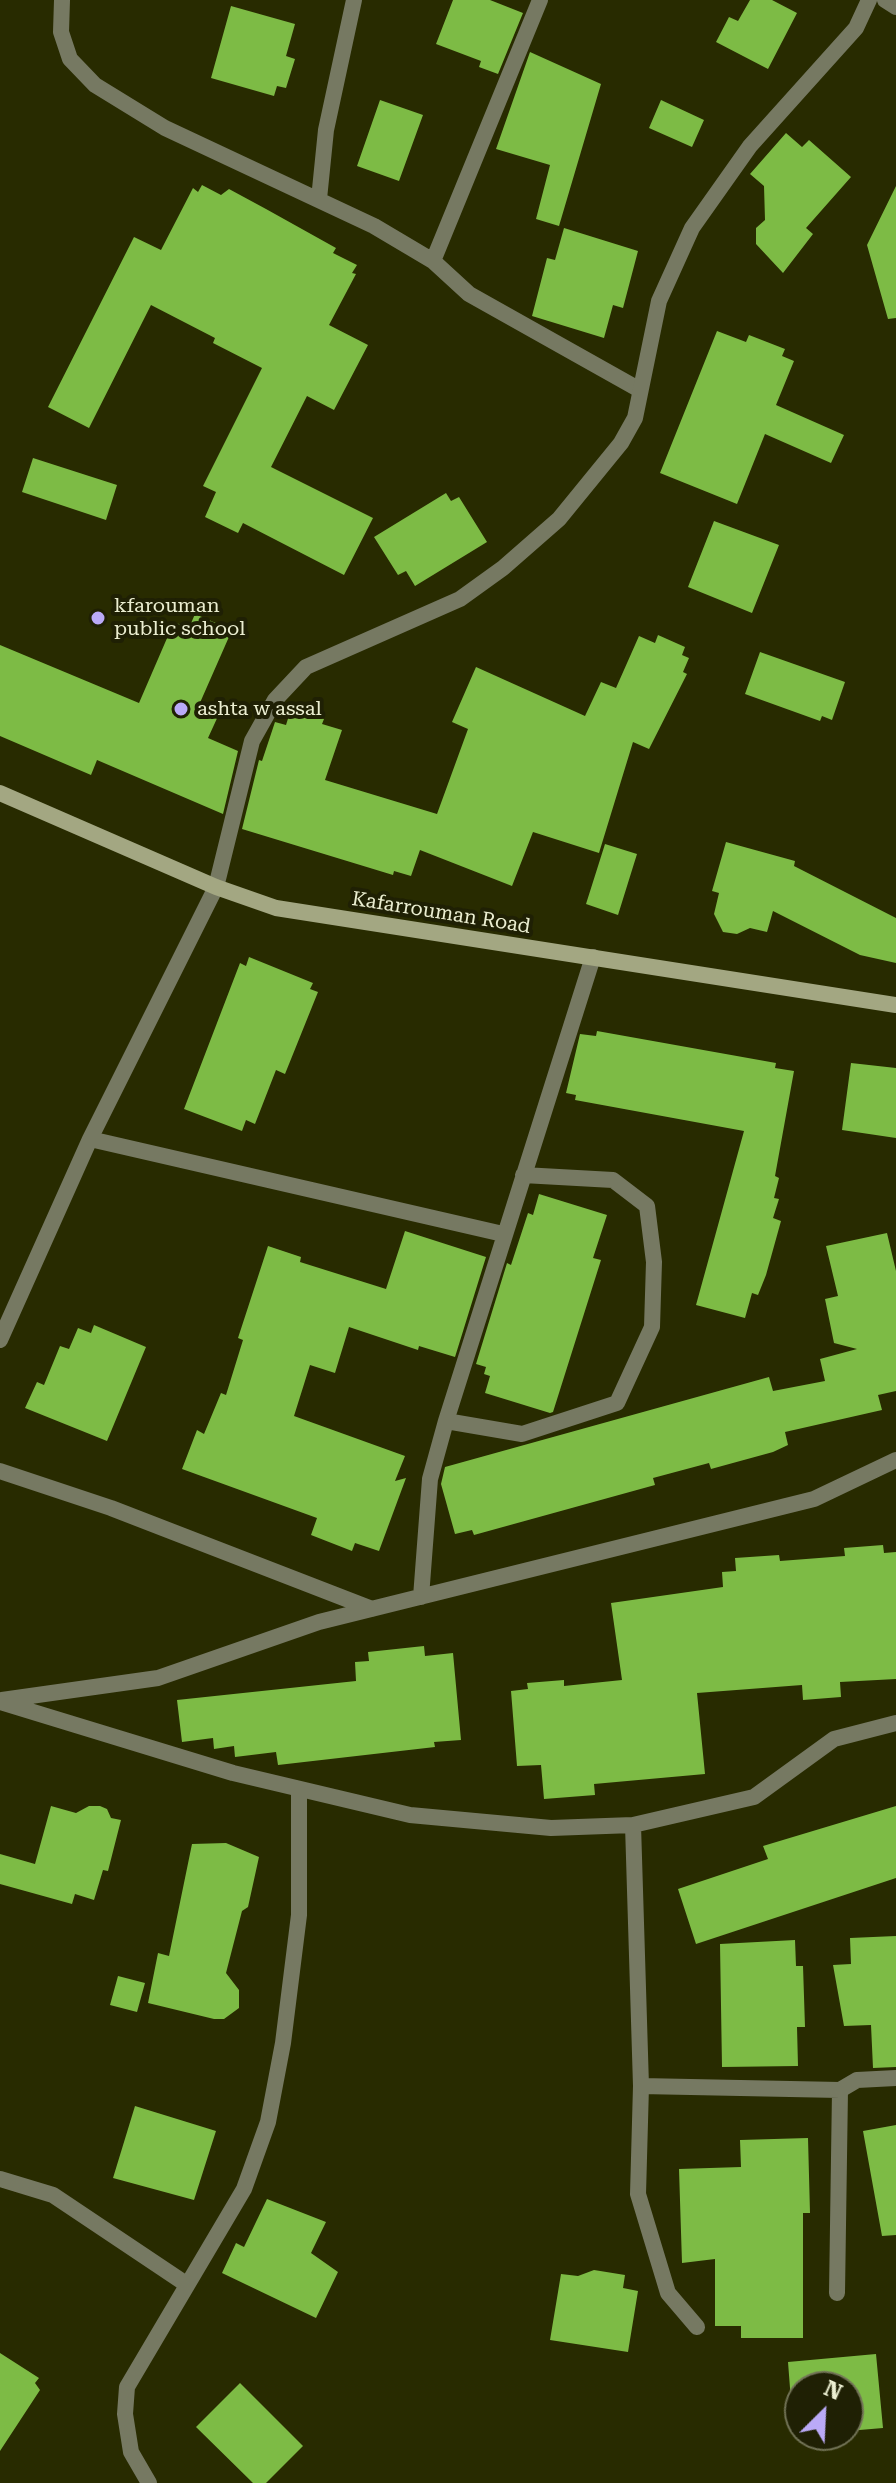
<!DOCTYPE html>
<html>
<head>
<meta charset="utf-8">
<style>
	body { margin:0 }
	#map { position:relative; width:896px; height:2483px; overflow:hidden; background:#282b00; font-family:"Roboto Serif",serif }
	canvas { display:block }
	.north { position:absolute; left:784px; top:2371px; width:80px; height:80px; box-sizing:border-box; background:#1f2004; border:2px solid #717256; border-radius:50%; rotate:24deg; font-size:22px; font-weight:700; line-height:32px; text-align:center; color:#ebeed1 }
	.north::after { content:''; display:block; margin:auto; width:28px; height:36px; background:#baaaf7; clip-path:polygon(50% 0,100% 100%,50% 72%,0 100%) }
</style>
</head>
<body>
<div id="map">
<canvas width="896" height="2483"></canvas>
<div class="north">N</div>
</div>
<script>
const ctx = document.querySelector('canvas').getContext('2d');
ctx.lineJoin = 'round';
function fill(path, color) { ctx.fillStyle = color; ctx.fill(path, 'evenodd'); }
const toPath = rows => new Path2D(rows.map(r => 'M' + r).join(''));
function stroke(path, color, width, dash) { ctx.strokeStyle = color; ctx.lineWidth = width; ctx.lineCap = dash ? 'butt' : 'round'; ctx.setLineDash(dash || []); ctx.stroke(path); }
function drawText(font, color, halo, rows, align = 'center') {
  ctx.font = font + ' "Roboto Serif",serif'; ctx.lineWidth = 8; ctx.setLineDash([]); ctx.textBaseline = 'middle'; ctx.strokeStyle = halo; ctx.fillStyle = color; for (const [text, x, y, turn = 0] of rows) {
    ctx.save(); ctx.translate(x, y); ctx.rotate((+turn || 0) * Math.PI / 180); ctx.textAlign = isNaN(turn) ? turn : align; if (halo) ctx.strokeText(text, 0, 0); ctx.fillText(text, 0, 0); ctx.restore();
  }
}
fill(toPath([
	[453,0,490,0,523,13,498,74,479,67,481,61,436,44],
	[750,0,772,0,797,13,768,69,716,42,729,17,738,21],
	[231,6,295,24,286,56,295,59,286,88,277,86,274,96,211,78],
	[530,52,601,84,559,226,536,219,550,165,496,149],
	[380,100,423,115,399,181,357,166],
	[661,100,704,120,692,147,649,128],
	[786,133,802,147,809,140,851,177,806,228,813,234,783,273,756,244,756,228,765,220,764,186,750,174],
	[202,185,221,195,229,189,266,209,336,248,333,253,357,265,352,273,356,274,329,325,368,345,334,410,307,396,271,467,373,518,344,575,243,523,238,533,205,517,216,492,203,486,262,368,213,343,215,338,151,305,89,428,48,407,134,237,161,250,193,188,198,192],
	[896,186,896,318,888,319,867,245],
	[564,228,638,251,623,308,613,305,604,338,532,316,547,258,555,260],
	[717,331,746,342,749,335,785,349,782,356,794,361,776,405,844,435,831,463,765,434,737,504,660,473],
	[33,458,117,485,106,520,22,492],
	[446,493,451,501,459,497,487,542,415,586,406,571,398,575,374,537],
	[714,521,779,545,752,613,688,587],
	[195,614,232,630,199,705,219,714,208,738,238,751,223,814,97,760,91,775,0,736,0,645,139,703,174,622,189,628],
	[658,635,685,647,682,655,689,658,683,672,687,674,649,749,633,742,599,853,533,832,512,886,420,850,411,876,394,871,393,875,242,829,259,760,262,761,275,722,286,725,291,709,324,719,322,724,342,730,325,780,437,814,468,729,452,722,476,667,585,716,601,682,616,688,639,636,655,643],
	[760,652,845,682,832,720,822,716,820,721,745,694],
	[726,842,795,861,794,866,896,918,896,963,860,955,773,911,767,932,750,928,737,934,723,932,714,914,719,893,712,891],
	[605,844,637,854,618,915,586,904],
	[249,957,313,983,310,989,318,992,285,1074,276,1070,255,1124,246,1120,242,1131,184,1109,240,963,246,966],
	[597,1031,776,1063,775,1068,794,1071,775,1176,779,1178,774,1198,779,1199,773,1218,781,1221,766,1275,758,1295,752,1293,745,1318,696,1305,744,1131,575,1100,576,1095,566,1093,580,1034,596,1036],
	[851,1063,896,1068,896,1138,842,1130],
	[539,1194,607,1215,593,1258,601,1260,553,1412,550,1413,485,1393,490,1376,484,1374,486,1367,476,1364,507,1263,511,1265,528,1213,533,1215],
	[405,1231,486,1257,455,1357,419,1346,418,1350,349,1327,335,1373,310,1365,294,1416,405,1456,395,1481,406,1478,379,1551,355,1543,352,1551,311,1535,317,1518,182,1469,197,1430,204,1434,221,1393,226,1395,243,1340,238,1338,268,1246,301,1257,300,1262,386,1289],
	[887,1233,896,1271,896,1391,878,1395,882,1410,785,1432,788,1445,773,1452,711,1469,709,1463,653,1478,655,1485,474,1535,472,1530,455,1534,441,1484,445,1467,769,1377,773,1391,825,1381,820,1359,857,1349,834,1343,825,1299,838,1296,826,1246],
	[94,1325,146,1347,107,1441,25,1408,37,1382,44,1385,60,1346,69,1349,78,1328,91,1333],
	[883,1545,884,1553,896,1552,896,1679,840,1682,841,1697,803,1700,802,1685,697,1693,705,1774,594,1784,595,1795,544,1799,541,1765,517,1766,511,1691,528,1689,527,1683,564,1680,564,1686,622,1680,611,1603,723,1587,722,1572,736,1571,735,1558,779,1555,780,1561,845,1556,844,1548],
	[424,1646,425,1656,453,1653,461,1740,434,1742,435,1747,278,1765,276,1752,235,1757,234,1746,214,1749,213,1738,182,1742,177,1700,356,1681,355,1662,369,1661,368,1652],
	[51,1806,76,1813,89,1806,100,1806,107,1809,111,1818,121,1820,108,1871,103,1870,94,1900,75,1894,72,1904,0,1884,0,1854,35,1864],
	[896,1806,896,1878,696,1944,678,1889,768,1859,763,1846],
	[226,1843,259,1857,248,1907,242,1911,226,1973,239,1990,239,2008,224,2019,214,2019,148,2003,158,1953,169,1956,192,1844],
	[896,1936,896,2067,873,2068,871,2025,844,2026,833,1965,851,1964,850,1938],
	[795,1940,796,1966,803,1966,805,2027,797,2027,798,2066,722,2067,720,1944],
	[118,1976,145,1983,137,2012,110,2005],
	[135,2106,216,2131,194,2200,113,2178],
	[896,2125,896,2235,882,2236,863,2131],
	[808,2138,810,2213,803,2213,803,2338,741,2338,741,2326,715,2326,715,2259,682,2263,679,2169,741,2167,740,2140],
	[267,2199,326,2222,311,2253,338,2272,316,2318,222,2273,236,2243,244,2247],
	[594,2270,625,2275,623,2288,638,2291,628,2352,550,2340,561,2274,578,2276],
	[0,2353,39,2378,35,2383,40,2390,0,2451],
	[876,2354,883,2428,848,2431,848,2387,800,2387,800,2413,792,2414,788,2362],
	[240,2383,303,2446,266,2483,253,2483,196,2427]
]), '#7dbb45');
stroke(toPath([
	[62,0,61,32,70,59,95,85,165,128,374,226,433,261,469,294,640,390],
	[885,0,896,7],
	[319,199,326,130,354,0],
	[433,261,540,0],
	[90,1139,503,1234],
	[0,1340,90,1139,216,887],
	[446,1421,522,1434,617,1403,652,1327,654,1262,647,1206,613,1180,523,1175],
	[0,1471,111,1508,372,1609],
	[421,1597,430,1479,446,1421,593,957],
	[2,1700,158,1678,319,1622,814,1499,896,1460],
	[0,1702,233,1773,410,1815,551,1828,633,1825,754,1797,834,1739,896,1723],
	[633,1825,641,2086,638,2194,668,2293,697,2327],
	[641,2086,840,2090],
	[0,2179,53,2195,186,2284],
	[837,2293,840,2090,857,2080,896,2078],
	[149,2483,131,2452,125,2414,127,2387,244,2189,268,2122,283,2043,299,1915,299,1790]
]), '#767962', 16);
stroke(toPath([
	[216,887,252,741,275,700,306,667,460,599,503,568,559,519,621,443,635,418,659,301,692,228,750,146,856,28,869,0]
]), '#767962', 16);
stroke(toPath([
	[0,793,216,887,276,908,896,1005]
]), '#a3a782', 16);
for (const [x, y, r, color] of [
	[98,618,8,"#baaaf7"],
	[181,709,8,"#baaaf7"]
]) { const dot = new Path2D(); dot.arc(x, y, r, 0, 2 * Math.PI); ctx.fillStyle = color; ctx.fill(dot); stroke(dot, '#1f2004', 3); }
drawText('20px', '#ebeed1', '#1f2004', [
	["kfarouman",114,606],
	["public school",114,629],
	["ashta w assal",197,709]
], 'left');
drawText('20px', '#ebeed1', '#1f2004', [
	["Kafarrouman Road",441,913,9]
]);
</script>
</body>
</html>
